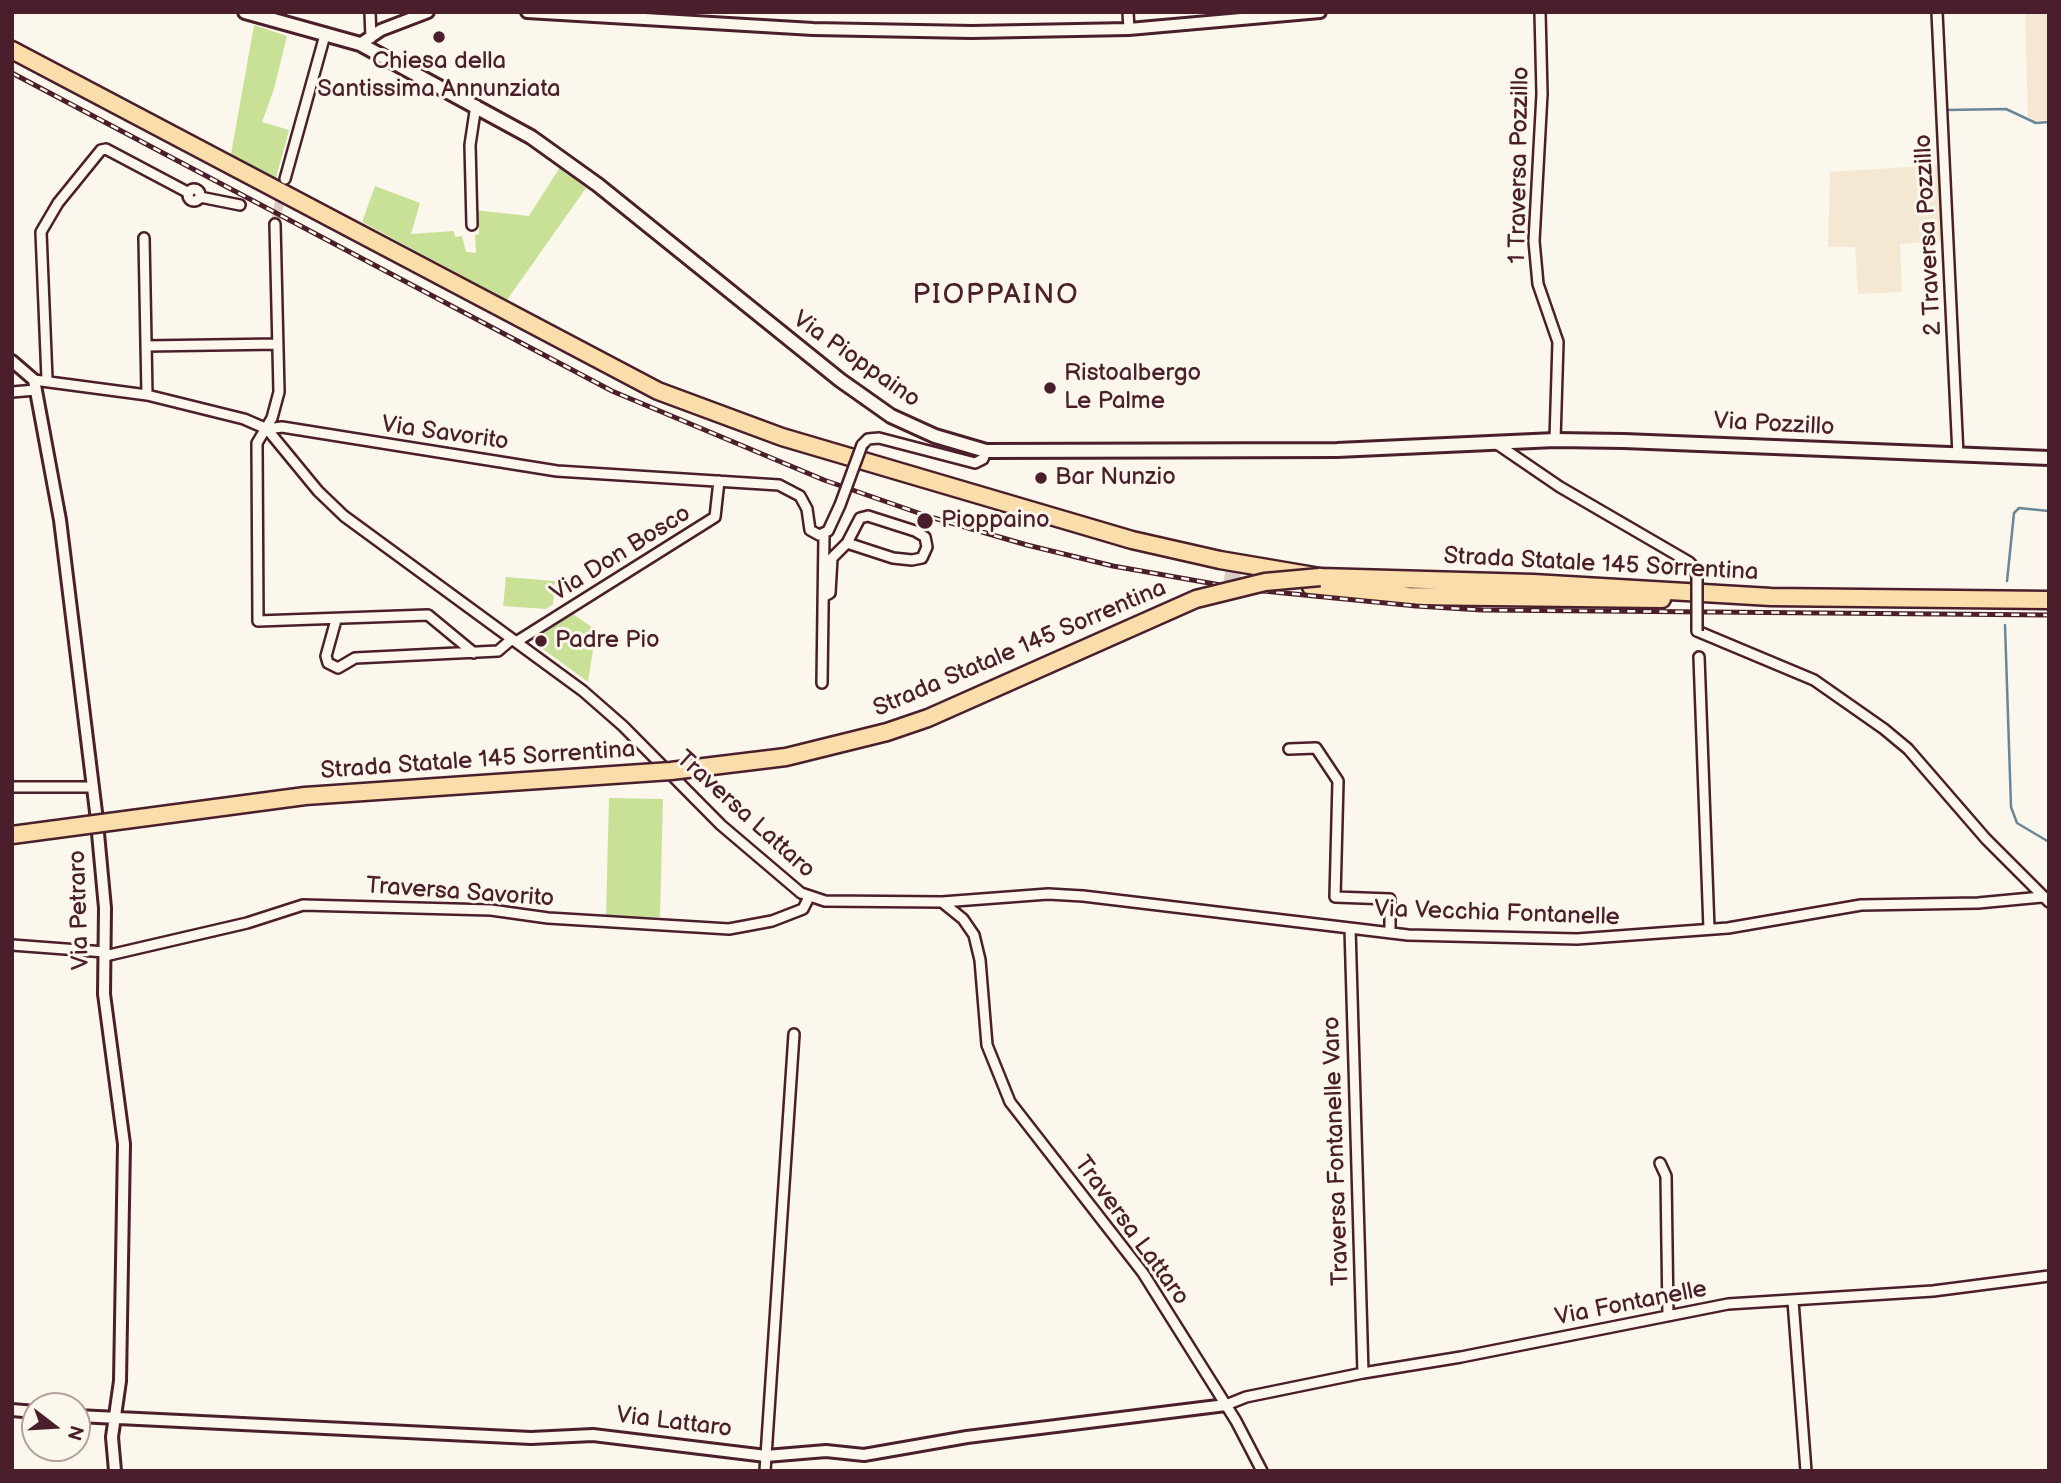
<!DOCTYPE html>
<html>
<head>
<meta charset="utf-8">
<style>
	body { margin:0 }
	#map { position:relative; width:2061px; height:1483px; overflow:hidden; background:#fbf7ec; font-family:"Balsamiq Sans",sans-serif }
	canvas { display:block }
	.frame { position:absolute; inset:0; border:14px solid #4a1f2b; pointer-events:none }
	.north { position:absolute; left:21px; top:1392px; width:70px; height:70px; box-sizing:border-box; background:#fbf7ec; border:2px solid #b4a19f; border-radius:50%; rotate:107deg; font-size:19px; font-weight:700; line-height:28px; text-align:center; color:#4a1f2b }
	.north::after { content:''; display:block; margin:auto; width:24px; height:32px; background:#4a1f2b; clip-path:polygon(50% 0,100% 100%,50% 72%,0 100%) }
</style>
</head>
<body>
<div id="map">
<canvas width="2061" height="1483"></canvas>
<div class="frame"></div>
<div class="north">N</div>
</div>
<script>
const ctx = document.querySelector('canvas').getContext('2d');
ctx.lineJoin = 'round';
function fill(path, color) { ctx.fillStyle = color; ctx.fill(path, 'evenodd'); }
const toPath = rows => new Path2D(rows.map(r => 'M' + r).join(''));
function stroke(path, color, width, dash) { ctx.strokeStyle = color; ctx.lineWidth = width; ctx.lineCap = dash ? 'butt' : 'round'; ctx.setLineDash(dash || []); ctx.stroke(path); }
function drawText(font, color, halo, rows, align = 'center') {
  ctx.font = font + ' "Balsamiq Sans",sans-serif'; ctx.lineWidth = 6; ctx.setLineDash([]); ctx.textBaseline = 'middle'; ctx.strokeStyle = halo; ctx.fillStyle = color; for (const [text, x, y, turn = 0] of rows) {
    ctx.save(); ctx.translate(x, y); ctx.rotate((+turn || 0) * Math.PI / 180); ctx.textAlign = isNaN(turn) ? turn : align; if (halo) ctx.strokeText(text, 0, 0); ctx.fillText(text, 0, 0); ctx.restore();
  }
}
fill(toPath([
	[2025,12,2049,12,2049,120,2037,121,2028,117],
	[1941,165,1944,241,1900,244,1902,292,1858,294,1855,247,1828,247,1830,172]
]), '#f5e8d3');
fill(toPath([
	[254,25,287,36,274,89,262,122,289,130,276,178,231,154],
	[560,167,586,188,507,300,362,222,375,186,420,203,411,234,454,231,455,237,462,236,466,252,476,253,475,235,479,234,479,228,475,229,474,210,529,216],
	[506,577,555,581,553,604,546,609,503,606],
	[573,614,596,630,588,682,532,641],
	[609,798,663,799,660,917,606,916]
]), '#c8e197');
stroke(toPath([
	[1948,137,1946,110,2006,109,2036,123,2049,122],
	[2007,581,2014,513,2019,508,2049,511],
	[2005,625,2011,807,2017,823,2049,842]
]), '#6a8797', 2.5);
stroke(toPath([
	[275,224,282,191]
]), '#d8ccc5', 9, [9, 4.5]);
stroke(toPath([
	[1225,573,1271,581]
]), '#d8ccc5', 16, [16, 8]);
const minor = toPath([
	[370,12,371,38],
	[1128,12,1129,29],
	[1540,12,1542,94,1534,241,1538,284,1558,342,1555,440],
	[1937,12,1958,455],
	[285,179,325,35],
	'188 195a6 6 0 1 1 12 0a6 6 0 1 1-12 0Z',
	[200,197,240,205],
	[275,224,279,392,272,418,257,443,258,621,428,615,474,653],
	[472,225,470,145,476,105],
	[144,238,147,395],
	[146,346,278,344],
	[47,379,41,232,58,203,101,150,106,149,189,193],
	[34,380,147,395,244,419,267,429,282,427,557,471,779,485,800,496,807,509,810,530,819,535,828,531,840,505],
	[12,392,36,390],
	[267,429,318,491,344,516,583,691,623,726,721,825,801,893,825,901,942,902,963,919,974,935,980,960,987,1045,1010,1102,1143,1273,1236,1421,1262,1471],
	[1497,444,1560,487,1689,562,1695,568,1697,577],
	[862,445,868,439,879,438,975,463,983,459,986,451],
	[823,597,830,593,832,558,847,543,893,558,912,560,922,558,927,547,925,537,915,531,868,516,860,518,847,543],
	[336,620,326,656,328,663,338,668,355,658,498,651,512,639],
	[1697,631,1814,680,1884,729,1908,749,1986,839,2049,902],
	[516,642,715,517,719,481],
	[1699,657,1709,929],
	[822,683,824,535],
	[1289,749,1316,748,1338,781,1335,897,1390,899,1390,933],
	[12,787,93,787],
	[942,902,1048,894,1083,896,1408,935,1577,939,1728,928,1861,905,1978,903,2042,897],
	[1350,928,1363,1373],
	[12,945,105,952],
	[105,956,247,923,303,905,491,910,548,918,729,929,772,921,803,909,809,897],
	[1660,1163,1666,1176,1668,1316],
	[1793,1301,1806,1471],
	[1226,1405,1246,1397,1363,1373,1461,1357,1728,1304,1933,1291,2049,1276],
	[765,1471,794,1034]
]);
const tertiary = toPath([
	[527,12,813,29,972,32,1129,29,1320,12],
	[360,44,381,30,428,12],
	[12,361,34,380,60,520,96,812,105,908,104,994,124,1144,120,1381,112,1437,115,1471],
	[12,1410,35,1412],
	[77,1416,531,1438,593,1435,766,1456,826,1451,864,1455,967,1437,1226,1405]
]);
const secondary = toPath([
	[245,12,360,44,531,137,598,185,840,380,891,416,935,436,986,451,1337,450,1555,440,1624,441,2049,458]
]);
const trunk = toPath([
	[12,50,658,391,782,437,1132,540,1220,560,1320,577,1533,583,1771,597,2049,600],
	[1311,587,1408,596,1662,599]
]);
stroke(minor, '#4a1f2b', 14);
stroke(tertiary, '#4a1f2b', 16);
stroke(secondary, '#4a1f2b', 18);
stroke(trunk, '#4a1f2b', 21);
stroke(minor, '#fbf7ec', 9);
stroke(tertiary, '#fbf7ec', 10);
stroke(secondary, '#fbf7ec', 12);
stroke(trunk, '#f9deab', 16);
const rail = toPath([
	[12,73,612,391,824,480,927,516,1027,545,1113,566,1243,589,1416,606,1482,610,2049,615]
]);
stroke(rail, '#4a1f2b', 5);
stroke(rail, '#fbf7ec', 2.5, [8]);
const minorBridge = toPath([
	[840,505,862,445],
	[1697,577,1697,631]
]);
const trunkBridge = toPath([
	[12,835,305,796,671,771,786,757,887,732,928,718,1196,599,1265,582,1320,577]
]);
stroke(minorBridge, '#4a1f2b', 14, []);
stroke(trunkBridge, '#4a1f2b', 21, []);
stroke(minorBridge, '#fbf7ec', 9);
stroke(trunkBridge, '#f9deab', 16);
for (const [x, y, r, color] of [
	[439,37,7,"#4a1f2b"],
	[1050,388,7,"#4a1f2b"],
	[1041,478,7,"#4a1f2b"],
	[925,521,9,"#4a1f2b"],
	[541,641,7,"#4a1f2b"]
]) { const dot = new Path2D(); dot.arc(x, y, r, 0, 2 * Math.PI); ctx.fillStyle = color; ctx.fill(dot); stroke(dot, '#fbf7ec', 2.5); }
drawText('24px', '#4a1f2b', '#fbf7ec', [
	["Chiesa della",439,62,"center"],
	["Santissima Annunziata",439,90,"center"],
	["Ristoalbergo",1064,374],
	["Le Palme",1064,402],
	["Bar Nunzio",1055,478],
	["Pioppaino",941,521],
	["Padre Pio",555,641]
], 'left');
drawText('24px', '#4a1f2b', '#fbf7ec', [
	["1 Traversa Pozzillo",1520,165,-89],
	["2 Traversa Pozzillo",1929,235,-93],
	["Via Pioppaino",856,360,35],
	["Via Pozzillo",1774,425,3],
	["Via Savorito",445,434,8],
	["Via Don Bosco",621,554,-32],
	["Strada Statale 145 Sorrentina",1601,565,3],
	["Strada Statale 145 Sorrentina",1020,649,-23],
	["Strada Statale 145 Sorrentina",478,761,-4],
	["Traversa Lattaro",745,815,42],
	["Traversa Savorito",460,893,4],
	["Via Petraro",80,910,-92],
	["Via Vecchia Fontanelle",1497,914,2],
	["Traversa Fontanelle Varo",1337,1151,-92],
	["Traversa Lattaro",1131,1231,54],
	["Via Fontanelle",1631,1304,-11],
	["Via Lattaro",674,1423,7]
]);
ctx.letterSpacing = '2px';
drawText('28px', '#4a1f2b', '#fbf7ec', [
	["PIOPPAINO",996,296]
]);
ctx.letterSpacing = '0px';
</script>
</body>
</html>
